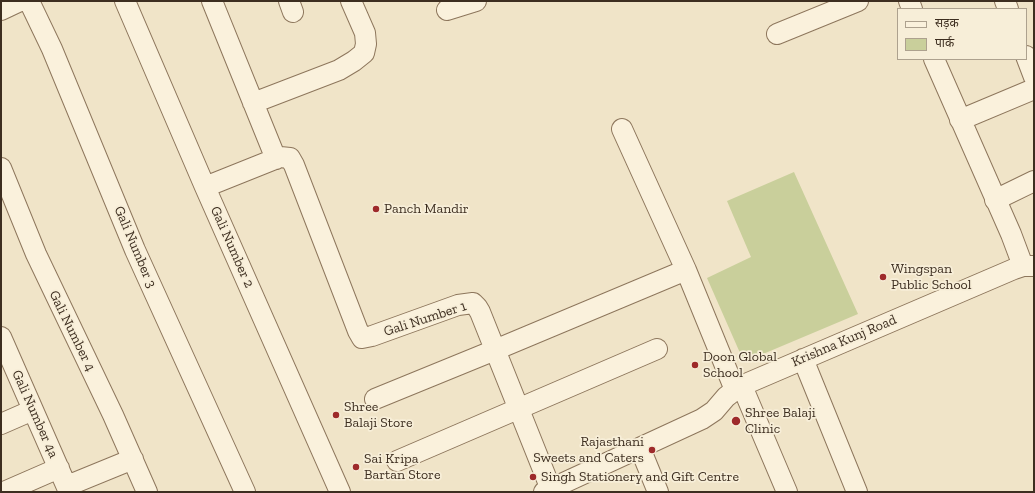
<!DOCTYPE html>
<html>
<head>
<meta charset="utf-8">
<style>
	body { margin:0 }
	#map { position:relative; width:1035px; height:493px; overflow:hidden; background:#f0e4c8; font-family:"Zilla Slab","Noto Sans Devanagari",serif }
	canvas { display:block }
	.frame { position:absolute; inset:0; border:2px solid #3d2e20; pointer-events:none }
	.legend { position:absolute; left:897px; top:8px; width:130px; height:52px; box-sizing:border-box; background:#f7eed8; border:1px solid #ada18e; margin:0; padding:5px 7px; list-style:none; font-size:12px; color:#3d2e20 }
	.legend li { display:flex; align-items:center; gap:8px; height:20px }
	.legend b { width:20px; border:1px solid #ada18e }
</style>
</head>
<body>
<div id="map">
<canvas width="1035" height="493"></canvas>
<div class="frame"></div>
<ul class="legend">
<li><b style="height:5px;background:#faf1dc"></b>सड़क</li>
<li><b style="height:11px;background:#c9cf9b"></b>पार्क</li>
</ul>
</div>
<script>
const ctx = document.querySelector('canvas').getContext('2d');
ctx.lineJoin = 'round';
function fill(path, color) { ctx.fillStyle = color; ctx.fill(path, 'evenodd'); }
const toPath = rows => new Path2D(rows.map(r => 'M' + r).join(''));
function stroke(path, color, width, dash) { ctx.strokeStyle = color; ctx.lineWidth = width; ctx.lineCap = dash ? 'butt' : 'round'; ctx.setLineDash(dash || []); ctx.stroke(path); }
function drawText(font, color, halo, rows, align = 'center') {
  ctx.font = font + ' "Zilla Slab",serif'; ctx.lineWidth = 3.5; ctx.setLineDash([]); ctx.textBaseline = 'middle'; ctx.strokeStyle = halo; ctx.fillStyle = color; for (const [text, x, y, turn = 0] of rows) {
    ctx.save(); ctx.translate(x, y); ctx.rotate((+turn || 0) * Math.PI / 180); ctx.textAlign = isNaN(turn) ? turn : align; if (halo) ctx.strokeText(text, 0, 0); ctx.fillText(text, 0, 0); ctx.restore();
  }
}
fill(toPath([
	[794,172,858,314,744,362,707,278,751,257,727,201]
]), '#c9cf9b');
const street = toPath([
	[29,1,52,49,135,250,245,492],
	[125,1,205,187,340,492],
	[212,1,276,159],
	[289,1,293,12],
	[909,1,912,9],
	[1005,1,1008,9],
	[1,10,20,1],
	[447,10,476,1],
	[777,34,858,1],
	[1026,56,1034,77],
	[934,59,1011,234,1023,266],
	[253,103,339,70,354,61,364,53,366,44,365,33,351,1],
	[960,120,1034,89],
	[622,129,686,270,735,390],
	[1,168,36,254,113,415,147,492],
	[205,187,280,157,290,158,294,165,358,331,362,338,372,336,458,305,473,303,477,307,480,312,552,492],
	[995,200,1034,181],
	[1,337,69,492],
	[803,359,857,492],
	[742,386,787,492],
	[375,399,495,350,686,270],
	[1,424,33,410],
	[640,448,658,492],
	[397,461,657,349],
	[67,486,133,459],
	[4,492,59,468],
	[544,492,702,419,714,411,726,397,735,390,748,383,1014,269,1023,266,1034,266]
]);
stroke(street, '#8d765c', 22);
stroke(street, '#faf1dc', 20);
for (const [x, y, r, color] of [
	[376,209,4,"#9e2a2b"],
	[883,277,4,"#9e2a2b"],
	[695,365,4,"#9e2a2b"],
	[336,415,4,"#9e2a2b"],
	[736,421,5,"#9e2a2b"],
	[652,450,4,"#9e2a2b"],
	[356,467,4,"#9e2a2b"],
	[533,477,4,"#9e2a2b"]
]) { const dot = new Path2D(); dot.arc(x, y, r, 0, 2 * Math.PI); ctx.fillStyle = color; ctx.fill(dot); stroke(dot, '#f7eed8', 1.5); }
drawText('14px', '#3d2e20', '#f7eed8', [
	["Panch Mandir",384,209],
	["Wingspan",891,269],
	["Public School",891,285],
	["Doon Global",703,357],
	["School",703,373],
	["Shree",344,407],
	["Balaji Store",344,423],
	["Shree Balaji",745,413],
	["Clinic",745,429],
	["Rajasthani",644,442,"right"],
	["Sweets and Caters",644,458,"right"],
	["Sai Kripa",364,459],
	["Bartan Store",364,475],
	["Singh Stationery and Gift Centre",541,477]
], 'left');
drawText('14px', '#3d2e20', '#f7eed8', [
	["Gali Number 3",135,247,67],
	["Gali Number 2",232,247,66],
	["Gali Number 1",425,319,-18],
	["Gali Number 4",72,331,64],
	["Krishna Kunj Road",844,341,-23],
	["Gali Number 4a",35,414,66]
]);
</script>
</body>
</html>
